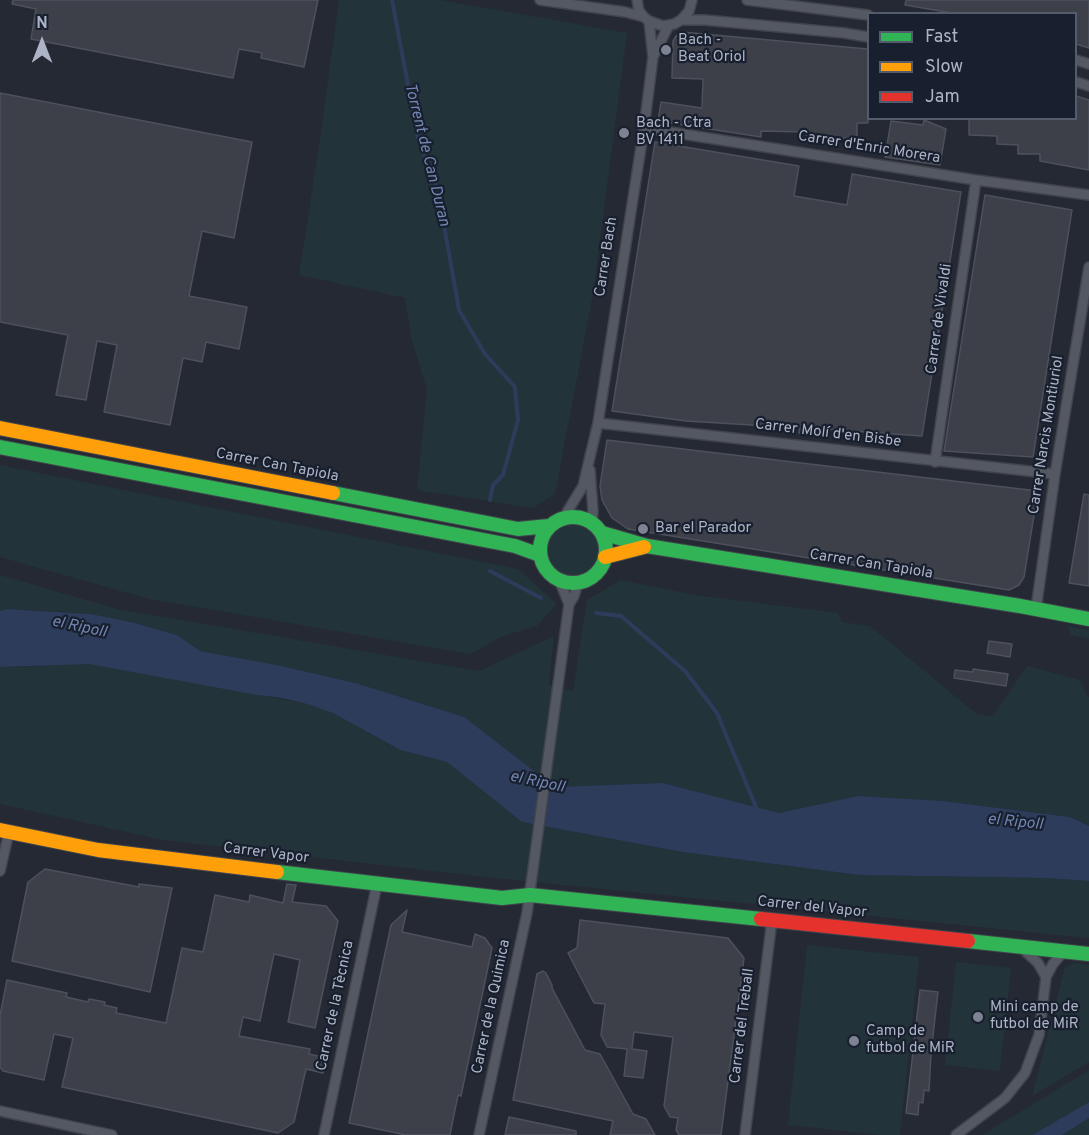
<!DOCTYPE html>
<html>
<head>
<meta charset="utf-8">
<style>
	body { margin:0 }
	#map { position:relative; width:1089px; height:1135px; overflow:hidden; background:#252933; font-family:Overpass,sans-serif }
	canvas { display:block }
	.legend { position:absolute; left:867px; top:12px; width:210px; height:108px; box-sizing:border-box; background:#181f2e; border:2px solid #545b6b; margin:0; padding:8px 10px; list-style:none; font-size:18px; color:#adb4c6 }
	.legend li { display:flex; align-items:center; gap:12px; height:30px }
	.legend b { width:30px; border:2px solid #545b6b }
	.north { position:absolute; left:12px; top:12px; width:60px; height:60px; -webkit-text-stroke:4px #181f2e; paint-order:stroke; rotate:0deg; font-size:16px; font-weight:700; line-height:24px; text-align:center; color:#adb4c6 }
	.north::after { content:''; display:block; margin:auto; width:21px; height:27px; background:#adb4c6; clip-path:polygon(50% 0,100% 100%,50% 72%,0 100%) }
</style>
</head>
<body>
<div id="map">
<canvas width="1089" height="1135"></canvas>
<ul class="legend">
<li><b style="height:8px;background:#30b455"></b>Fast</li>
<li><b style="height:8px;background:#ff9f0a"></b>Slow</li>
<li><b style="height:8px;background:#e5322d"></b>Jam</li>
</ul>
<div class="north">N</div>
</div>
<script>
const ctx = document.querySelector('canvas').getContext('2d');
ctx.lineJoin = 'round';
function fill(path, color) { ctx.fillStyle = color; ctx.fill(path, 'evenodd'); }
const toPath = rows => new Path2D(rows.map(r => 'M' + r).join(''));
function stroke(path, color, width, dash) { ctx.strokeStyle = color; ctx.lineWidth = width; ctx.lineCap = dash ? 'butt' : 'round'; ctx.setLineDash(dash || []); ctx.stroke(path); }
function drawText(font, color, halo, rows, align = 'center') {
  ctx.font = font + ' Overpass,sans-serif'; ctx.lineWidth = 4.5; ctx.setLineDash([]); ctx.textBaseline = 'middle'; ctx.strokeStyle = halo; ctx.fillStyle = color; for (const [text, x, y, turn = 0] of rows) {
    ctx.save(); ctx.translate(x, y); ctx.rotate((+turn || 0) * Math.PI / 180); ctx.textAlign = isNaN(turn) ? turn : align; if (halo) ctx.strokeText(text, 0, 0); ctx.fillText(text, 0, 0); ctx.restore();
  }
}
fill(toPath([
	[339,0,441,0,627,33,593,294,555,494,533,508,417,490,427,390,411,337,405,298,299,275,318,153],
	[0,465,518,569,557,604,537,626,503,636,471,654,149,599,0,557],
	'546 549a27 27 0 1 1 54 0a27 27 0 1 1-54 0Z',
	[0,575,117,609,479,671,554,636,549,684,573,691,587,600,620,580,695,595,838,613,842,622,870,626,978,715,993,716,1027,666,1080,680,1087,696,1089,697,1089,826,1070,817,943,801,858,796,779,813,663,783,555,787,464,717,359,684,277,665,200,651,177,635,131,622,91,614,66,612,7,609,0,611],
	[1068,626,1089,630,1089,639,1070,635],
	[63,664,89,664,152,675,307,704,333,713,399,750,447,762,522,822,682,852,859,875,1047,878,1089,881,1089,938,494,878,163,840,0,804,0,667,23,667],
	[807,945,919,957,900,1135,881,1135,788,1125],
	[956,962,1011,968,1000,1071,945,1065],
	[1076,963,1089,965,1089,1062,1032,1096,1065,967],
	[1089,1070,1089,1102,1032,1135,982,1135],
	[1089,1118,1089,1135,1062,1135]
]), '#223339');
fill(toPath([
	[7,609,91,614,131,622,177,635,200,651,277,665,359,684,464,717,555,787,663,783,779,813,858,796,943,801,1070,817,1089,826,1089,881,1047,878,859,875,682,852,522,822,447,762,400,750,333,713,307,704,282,698,257,695,89,664,0,667,0,611],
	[1089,1102,1089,1118,1062,1135,1032,1135]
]), '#2e3c5c');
stroke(toPath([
	[392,0,418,138,438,191,459,310,485,354,515,387,518,420,503,475,493,485,490,500],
	[490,571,541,598],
	[596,613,621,616,685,671,717,713,758,812]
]), '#2e3c5c', 4);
const building = toPath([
	[13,0,318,0,304,67,261,58,262,53,239,49,233,78,31,39,36,9,12,4,13,0],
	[906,0,1089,0,1089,48,1076,44,1076,14,958,14,905,5,906,0],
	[682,32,868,49,868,123,857,123,857,139,806,135,806,132,761,131,761,137,658,121,661,102,702,108,703,79,672,78,673,41,676,36,682,32],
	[0,93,252,142,234,238,202,231,189,296,247,307,239,349,206,342,202,362,183,358,170,425,104,412,117,345,97,341,86,400,56,395,68,335,0,322,0,93],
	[1076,96,1089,100,1089,170,1040,161,1040,154,1018,154,1018,145,997,144,997,136,969,135,969,118,1076,118,1076,96],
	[924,120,946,129,940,165,885,157,891,121,923,125,924,120],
	[655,142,799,166,794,196,847,205,852,174,961,192,922,436,810,428,809,434,799,433,800,428,686,421,612,411,655,142],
	[985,195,1072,210,1033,457,944,451,985,195],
	[607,440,1038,491,1024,577,1019,585,1009,590,628,529,612,518,602,500,600,486,607,440],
	[1084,494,1089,495,1089,586,1069,583,1084,494],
	[989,641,1012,644,1010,657,987,653,989,641],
	[973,669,1008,674,1006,686,954,678,955,670,973,672,973,669],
	[45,869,139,887,139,884,172,888,150,992,12,961,28,882,45,869],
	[287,884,296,885,292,902,326,906,338,921,315,1028,288,1022,300,960,274,954,260,1021,243,1017,239,1036,310,1049,309,1054,327,1058,323,1073,306,1069,294,1122,278,1133,62,1087,73,1038,54,1034,44,1080,3,1071,0,1067,0,1015,7,980,67,993,66,997,88,1002,89,999,105,1002,104,1005,117,1008,116,1013,166,1023,182,948,203,952,215,895,249,902,250,895,283,903,287,884],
	[407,910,402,932,472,947,475,934,485,938,492,948,461,1096,458,1095,450,1135,406,1135,349,1123,391,925,407,910],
	[580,920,728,938,744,958,721,1135,679,1135,676,1130,678,1118,670,1117,664,1106,673,1037,634,1032,632,1049,647,1051,643,1078,624,1076,627,1049,607,1047,601,1035,605,1004,594,1003,568,953,577,948,580,920],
	[543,971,546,973,552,985,552,988,585,1050,600,1054,633,1114,646,1119,655,1135,610,1135,613,1121,513,1100,537,974,543,971],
	[920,990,938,992,931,1053,929,1091,924,1090,923,1103,919,1102,918,1115,906,1113,920,990],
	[509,1117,576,1131,576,1135,505,1135,509,1117]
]);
fill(building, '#3d4049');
stroke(building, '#4c515c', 1.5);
const street = toPath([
	[540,0,625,12,644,17],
	[637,0,639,11,644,17,649,21,663,26,674,24,681,20,689,11,692,0],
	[747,0,868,15],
	[681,20,705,20,844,33,868,37],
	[654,55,669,25],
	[1076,60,1089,64],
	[1076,82,1089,86],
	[644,128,976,180,1089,195],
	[598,423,1055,474],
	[935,462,976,180],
	[590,470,593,511,592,522],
	[564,517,583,486,598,423,644,128,653,57,649,21],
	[559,580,569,604],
	[1036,609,1055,474,1089,267],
	[0,871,9,832],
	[1022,948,1038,963,1046,977],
	[0,1111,112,1135],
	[324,1135,377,884],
	[479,1135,527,913,569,604,574,596,578,583],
	[745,1135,772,920],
	[956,1135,1005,1098,1025,1073,1039,1035,1046,977,1053,964,1063,952]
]);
const fast = toPath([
	[0,447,515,546,540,555],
	[333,493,518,529,549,526],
	'540 550a33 33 0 1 1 66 0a33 33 0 1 1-66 0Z',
	[602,533,647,546,1020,606,1089,619],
	[277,872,502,898,530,895,761,919],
	[968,941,1089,954]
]);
const slow = toPath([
	[0,428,333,493],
	[605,557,644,547],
	[0,830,98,850,277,872]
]);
const jam = toPath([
	[761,919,968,941]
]);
stroke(street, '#41444c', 12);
stroke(fast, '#41444c', 16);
stroke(slow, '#41444c', 16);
stroke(jam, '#41444c', 16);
stroke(street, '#545862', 9);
stroke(fast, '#30b455', 14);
stroke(slow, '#ff9f0a', 14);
stroke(jam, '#e5322d', 14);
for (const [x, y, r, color] of [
	[666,50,6,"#7d8393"],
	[624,133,6,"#7d8393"],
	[643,529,6,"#7d8393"],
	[978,1017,6,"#7d8393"],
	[854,1041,6,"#7d8393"]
]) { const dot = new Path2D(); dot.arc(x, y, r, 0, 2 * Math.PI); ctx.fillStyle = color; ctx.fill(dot); stroke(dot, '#181f2e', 2); }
drawText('15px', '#adb4c6', '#181f2e', [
	["Bach -",678,41],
	["Beat Oriol",678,58],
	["Bach - Ctra",636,124],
	["BV 1411",636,141],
	["Bar el Parador",655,529],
	["Mini camp de",990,1008],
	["futbol de MiR",990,1025],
	["Camp de",866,1032],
	["futbol de MiR",866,1049]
], 'left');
drawText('15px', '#adb4c6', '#181f2e', [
	["Carrer d'Enric Morera",869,148,9],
	["Carrer Bach",607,257,-81],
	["Carrer de Vivaldi",940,319,-82],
	["Carrer Molí d'en Bisbe",828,434,7],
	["Carrer Narcis Montiuriol",1047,435,-81],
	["Carrer Can Tapiola",277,466,11],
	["Carrer Can Tapiola",871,565,9],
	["Carrer Vapor",266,854,7],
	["Carrer del Vapor",812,908,6],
	["Carrer de la Tècnica",336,1006,-78],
	["Carrer de la Quimica",492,1007,-78],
	["Carrer del Treball",743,1026,-83]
]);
drawText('italic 16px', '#7386b1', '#181f2e', [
	["Torrent de Can Duran",426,155,76],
	["el Ripoll",79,628,12],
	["el Ripoll",537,783,12],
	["el Ripoll",1015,823,6]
]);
</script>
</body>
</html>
